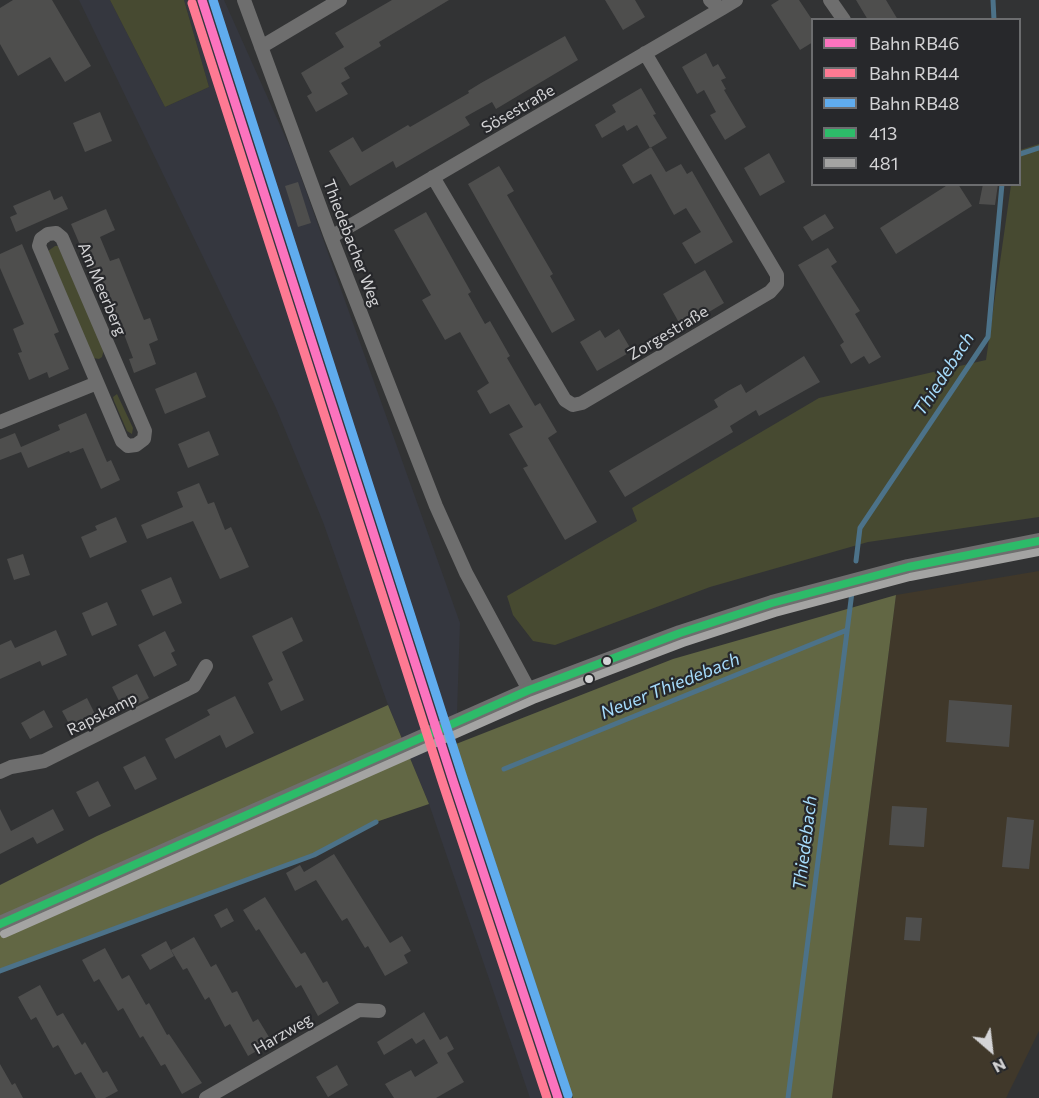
<!DOCTYPE html>
<html>
<head>
<meta charset="utf-8">
<style>
	body { margin:0 }
	#map { position:relative; width:1039px; height:1098px; overflow:hidden; background:#323334; font-family:Commissioner,sans-serif }
	canvas { display:block }
	.legend { position:absolute; left:811px; top:18px; width:210px; height:168px; box-sizing:border-box; background:#27282b; border:2px solid #6c6d6f; margin:0; padding:8px 10px; list-style:none; font-size:18px; color:#d4d4d6 }
	.legend li { display:flex; align-items:center; gap:12px; height:30px }
	.legend b { width:30px; border:2px solid #6c6d6f }
	.north { position:absolute; left:961px; top:1020px; width:60px; height:60px; -webkit-text-stroke:4px #27282b; paint-order:stroke; rotate:152deg; font-size:16px; font-weight:700; line-height:24px; text-align:center; color:#d4d4d6 }
	.north::after { content:''; display:block; margin:auto; width:21px; height:27px; background:#d4d4d6; clip-path:polygon(50% 0,100% 100%,50% 72%,0 100%) }
</style>
</head>
<body>
<div id="map">
<canvas width="1039" height="1098"></canvas>
<ul class="legend">
<li><b style="height:8px;background:#fc73be"></b>Bahn RB46</li>
<li><b style="height:8px;background:#fe7a93"></b>Bahn RB44</li>
<li><b style="height:8px;background:#60acee"></b>Bahn RB48</li>
<li><b style="height:8px;background:#2dbb69"></b>413</li>
<li><b style="height:8px;background:#a4a4a3"></b>481</li>
</ul>
<div class="north">N</div>
</div>
<script>
const ctx = document.querySelector('canvas').getContext('2d');
ctx.lineJoin = 'round';
function fill(path, color) { ctx.fillStyle = color; ctx.fill(path, 'evenodd'); }
const toPath = rows => new Path2D(rows.map(r => 'M' + r).join(''));
function stroke(path, color, width, dash) { ctx.strokeStyle = color; ctx.lineWidth = width; ctx.lineCap = dash ? 'butt' : 'round'; ctx.setLineDash(dash || []); ctx.stroke(path); }
function drawText(font, color, halo, rows, align = 'center') {
  ctx.font = font + ' Commissioner,sans-serif'; ctx.lineWidth = 4.5; ctx.setLineDash([]); ctx.textBaseline = 'middle'; ctx.strokeStyle = halo; ctx.fillStyle = color; for (const [text, x, y, turn = 0] of rows) {
    ctx.save(); ctx.translate(x, y); ctx.rotate((+turn || 0) * Math.PI / 180); ctx.textAlign = isNaN(turn) ? turn : align; if (halo) ctx.strokeText(text, 0, 0); ctx.fillText(text, 0, 0); ctx.restore();
  }
}
fill(toPath([
	[79,0,110,0,165,107,209,87,184,0,224,0,292,152,460,623,456,744,573,1098,530,1098,429,804,388,705,323,522,276,408]
]), '#35373f');
fill(toPath([
	[1039,571,1039,1031,1006,1098,832,1098,896,595]
]), '#40382a');
fill(toPath([
	[110,0,184,0,209,87,165,107],
	[1039,144,1039,517,868,542,710,587,555,645,533,641,513,615,507,596,637,521,632,508,819,398,986,360,1011,185,1020,184,1020,150],
	[55,246,58,246,104,349,102,357,99,359,93,358,48,251],
	[117,394,133,428,132,434,127,431,114,401,113,397]
]), '#474a31');
fill(toPath([
	[896,595,832,1098,573,1098,456,744,673,659],
	[388,705,429,804,376,822,314,855,0,972,0,885,97,836]
]), '#626744');
stroke(toPath([
	[993,0,994,20],
	[1020,154,1039,148],
	[856,561,860,528,988,337,1002,184],
	[504,769,847,630],
	[0,971,314,855,376,822],
	[788,1098,852,592]
]), '#4c7289', 5);
fill(toPath([
	[13,0,52,0,91,66,65,82,50,57,18,76,0,44,0,8],
	[392,0,449,0,379,42,381,46,344,68,350,78,341,83,348,94,316,112,307,96,312,93,301,73,344,47,335,33],
	[605,0,635,0,645,17,623,30],
	[779,0,799,0,813,21,813,42,800,50,771,5],
	[856,0,886,0,898,20,868,20],
	[565,36,578,60,496,109,492,102,465,117,470,125,396,168,393,161,350,186,329,151,353,137,362,152,408,125,410,127,469,93,468,91,481,83],
	[706,53,713,67,718,64,726,78,721,80,726,89,724,90,746,127,725,140,710,115,716,112,704,90,697,94,682,67],
	[641,88,656,114,653,115,667,138,650,148,637,125,627,131,624,125,602,138,595,125,616,112,612,105],
	[100,112,112,141,85,152,73,123],
	[651,147,666,172,681,164,687,174,692,171,733,242,695,264,682,243,701,232,686,208,674,215,651,174,633,184,622,165],
	[769,153,785,182,760,196,744,168],
	[499,166,514,191,507,195,553,274,550,276,575,320,552,333,468,184],
	[298,182,311,223,298,227,285,186],
	[949,184,958,184,972,206,896,254,880,228],
	[983,184,998,184,995,205,979,204],
	[50,190,54,200,62,196,68,209,16,232,10,217,17,214,13,206],
	[106,209,115,230,100,237,110,261,119,258,144,320,150,318,158,340,149,344,156,364,134,373,129,359,133,358,116,313,110,315,71,224],
	[426,212,471,292,468,294,485,324,490,321,510,356,507,358,535,406,540,403,557,432,548,438,597,522,565,540,523,468,528,466,509,434,523,427,509,404,490,414,477,391,489,383,460,332,445,340,422,300,431,295,394,230],
	[825,214,834,228,812,241,803,227],
	[22,244,59,332,54,334,69,369,49,378,47,372,29,380,18,353,22,352,13,329,24,324,0,268,0,254],
	[828,248,837,262,831,266,860,311,855,314,881,357,869,364,864,356,851,364,840,345,844,342,798,265],
	[705,270,724,303,682,328,663,294],
	[619,329,632,351,597,371,580,342,600,330,605,338],
	[804,356,820,382,759,416,756,410,730,426,733,432,625,497,609,471,718,407,714,400,728,391,741,384,746,393],
	[196,372,206,397,165,414,155,389],
	[86,413,107,462,111,460,120,480,101,489,83,448,70,453,69,451,28,468,21,452,0,460,0,439,15,433,21,447,60,430,58,425],
	[209,431,219,455,188,468,178,444],
	[199,483,208,504,214,502,225,530,231,527,249,567,220,579,193,521,147,539,141,525,183,507,177,492],
	[116,517,127,542,90,558,81,537,97,530,95,526],
	[23,554,30,575,14,580,7,559],
	[171,577,182,603,153,616,141,590],
	[107,602,117,625,92,636,82,613],
	[292,617,303,641,282,652,304,700,281,711,268,683,273,680,252,636],
	[56,630,67,655,42,666,40,661,0,679,0,645,11,640,15,648],
	[165,631,175,651,171,653,177,665,154,677,138,645],
	[137,674,149,698,124,711,112,687],
	[235,696,254,733,226,748,220,735,175,759,165,739,210,715,207,710],
	[87,698,97,718,73,731,62,711],
	[949,700,1012,705,1009,747,946,742],
	[44,710,53,727,30,739,21,723],
	[145,756,157,779,135,790,123,767],
	[98,781,111,806,89,817,76,792],
	[892,806,927,808,924,847,889,845],
	[0,809,11,831,53,809,64,830,37,844,33,837,0,854],
	[1007,817,1034,820,1029,869,1002,867],
	[334,854,390,943,402,936,411,951,404,955,408,963,385,976,368,946,365,948,347,918,342,921,316,880,295,891,286,873,300,865,304,872],
	[265,897,301,954,305,952,323,983,327,981,339,1003,318,1016,301,985,296,988,259,929,256,931,243,910],
	[227,908,234,921,221,928,214,915],
	[906,917,922,918,920,941,904,940],
	[194,937,211,967,216,964,232,993,237,991,253,1022,258,1019,272,1042,248,1056,230,1024,225,1027,209,997,205,1000,187,968,183,970,171,950],
	[166,941,174,956,150,970,141,955],
	[105,948,122,979,129,975,146,1005,149,1003,167,1035,169,1034,202,1083,182,1094,165,1064,161,1066,143,1036,140,1038,123,1008,118,1011,99,979,94,982,82,960],
	[40,985,57,1016,63,1013,82,1045,85,1042,103,1073,107,1071,118,1091,105,1098,96,1098,81,1072,75,1075,58,1045,53,1048,36,1017,31,1020,18,997],
	[424,1012,440,1040,447,1036,454,1049,447,1053,464,1082,436,1098,394,1098,385,1084,411,1070,415,1077,438,1063,424,1039,416,1044,412,1038,384,1055,377,1042],
	[0,1064,12,1085,15,1083,23,1098,0,1098],
	[337,1065,348,1085,328,1097,316,1077]
]), '#4e4e4d');
stroke(toPath([
	[244,0,331,237,436,506,466,573,529,690],
	[710,0,721,9,736,0],
	[830,0,844,20],
	[261,47,340,0],
	[433,177,565,400,573,405,582,403,770,292,777,284,777,275,645,53],
	[56,233,62,238,145,431,144,439,136,445,128,446,122,441,39,246,41,239,48,234,56,233],
	[331,237,721,9],
	[0,422,97,383],
	[0,772,11,767,44,761,194,686,206,666],
	[206,1098,359,1010,379,1011]
]), '#6e6e6e', 14);
stroke(toPath([
	[0,924,529,690,680,633,772,603,908,567,1039,541]
]), '#6e6e6e', 16);
stroke(toPath([
	[0,924,529,690,680,633,772,603,908,567,1039,541]
]), '#2dbb69', 8);
stroke(toPath([
	[4,934,533,700,683,643,775,613,910,577,1039,552]
]), '#a4a4a3', 8);
stroke(toPath([
	[202,0,453,781,558,1098]
]), '#fc73be', 9);
stroke(toPath([
	[192,3,443,784,547,1098]
]), '#fe7a93', 9);
stroke(toPath([
	[213,0,463,778,568,1095]
]), '#60acee', 9);
for (const [x, y, r, color] of [
	[607,661,5,"#d4d4d6"],
	[589,679,5,"#d4d4d6"]
]) { const dot = new Path2D(); dot.arc(x, y, r, 0, 2 * Math.PI); ctx.fillStyle = color; ctx.fill(dot); stroke(dot, '#27282b', 2); }
drawText('16px', '#d4d4d6', '#27282b', [
	["Sösestraße",518,109,-30],
	["Thiedebacher Weg",352,243,69],
	["Am Meerberg",102,289,67],
	["Zorgestraße",668,333,-31],
	["Rapskamp",102,714,-27],
	["Harzweg",283,1034,-30]
]);
drawText('italic 18px', '#a6dcfc', '#27282b', [
	["Thiedebach",944,374,-57],
	["Neuer Thiedebach",670,686,-22],
	["Thiedebach",805,843,-83]
]);
</script>
</body>
</html>
